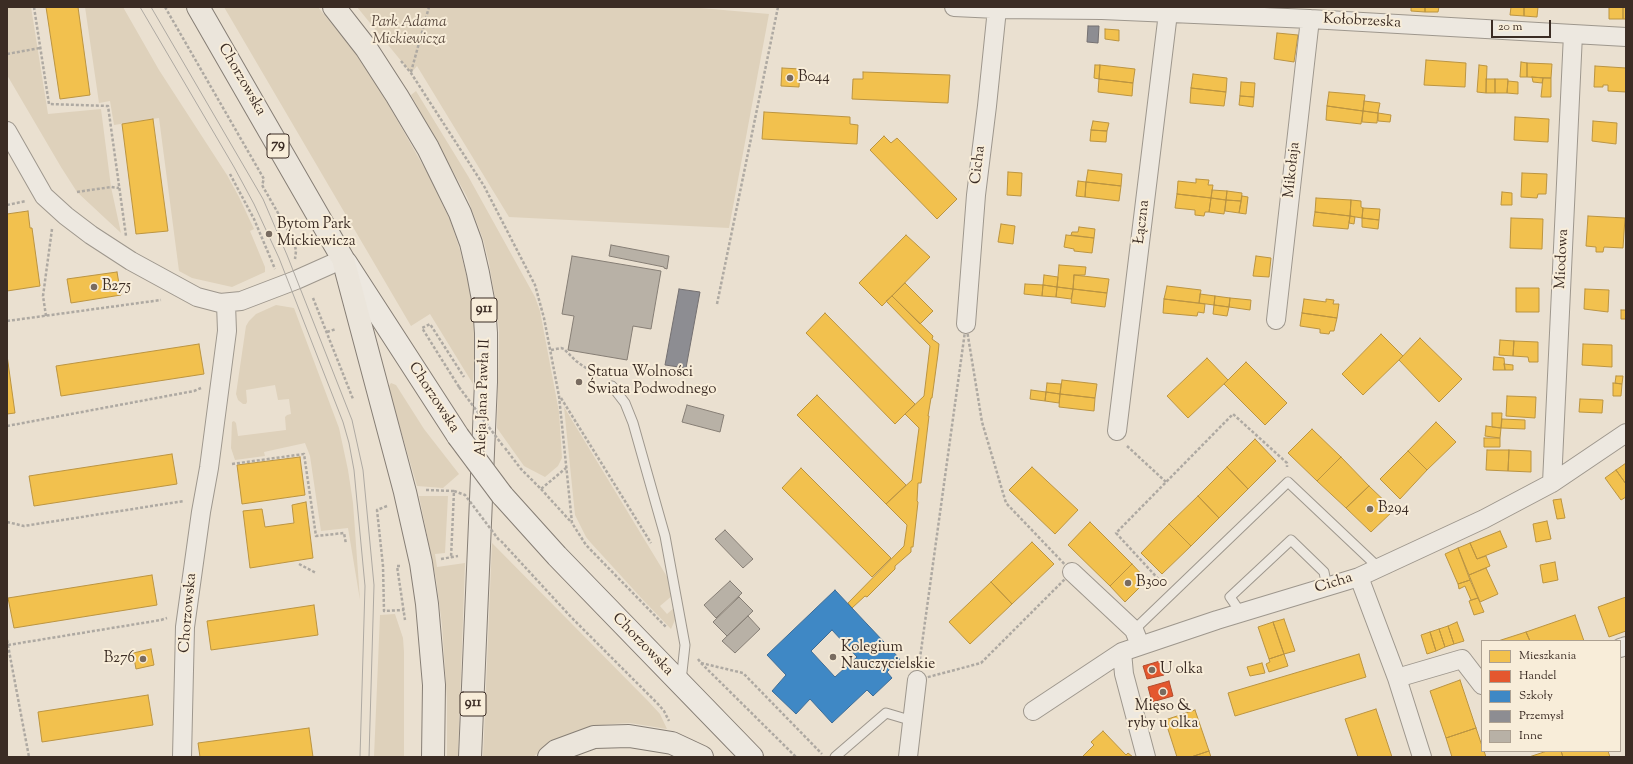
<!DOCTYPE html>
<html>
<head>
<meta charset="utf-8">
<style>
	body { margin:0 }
	#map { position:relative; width:1633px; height:764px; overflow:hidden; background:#eae0d0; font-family:"Sorts Mill Goudy",serif }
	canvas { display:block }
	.frame { position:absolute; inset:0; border:8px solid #3b2c24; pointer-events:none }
	.legend { position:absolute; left:1481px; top:640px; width:140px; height:112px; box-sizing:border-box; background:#f8edd9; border:1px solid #aca091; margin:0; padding:5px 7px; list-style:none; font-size:12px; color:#3b2c24 }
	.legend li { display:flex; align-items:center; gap:8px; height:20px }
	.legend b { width:20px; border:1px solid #aca091 }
	.scale { position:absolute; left:1491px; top:20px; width:60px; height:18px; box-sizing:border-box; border:2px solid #3b2c24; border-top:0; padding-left:5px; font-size:12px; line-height:14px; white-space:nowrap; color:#3b2c24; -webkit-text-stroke:3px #f8edd9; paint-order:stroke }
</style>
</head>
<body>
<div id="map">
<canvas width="1633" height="764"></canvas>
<div class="frame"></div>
<ul class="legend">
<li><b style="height:11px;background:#f2c14e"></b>Mieszkania</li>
<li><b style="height:11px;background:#e4572e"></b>Handel</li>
<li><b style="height:11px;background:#3f88c5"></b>Szkoły</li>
<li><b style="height:11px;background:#8d8d92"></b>Przemysł</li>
<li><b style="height:11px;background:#b8b1a6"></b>Inne</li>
</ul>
<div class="scale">20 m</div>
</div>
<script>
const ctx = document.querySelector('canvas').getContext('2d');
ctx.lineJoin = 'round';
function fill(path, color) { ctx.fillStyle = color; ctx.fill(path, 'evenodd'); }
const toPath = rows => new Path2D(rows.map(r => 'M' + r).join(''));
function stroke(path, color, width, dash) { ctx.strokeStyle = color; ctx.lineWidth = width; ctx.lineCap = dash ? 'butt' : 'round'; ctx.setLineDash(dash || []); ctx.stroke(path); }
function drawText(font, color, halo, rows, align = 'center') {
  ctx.font = font + ' "Sorts Mill Goudy",serif'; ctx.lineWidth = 4; ctx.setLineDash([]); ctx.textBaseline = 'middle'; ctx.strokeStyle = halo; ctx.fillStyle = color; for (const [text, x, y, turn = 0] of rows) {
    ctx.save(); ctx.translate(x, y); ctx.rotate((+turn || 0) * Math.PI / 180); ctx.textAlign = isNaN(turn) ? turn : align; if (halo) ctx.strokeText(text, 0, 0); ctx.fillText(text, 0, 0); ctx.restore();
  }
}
fill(toPath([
	[7,7,31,7,48,114,101,109,111,187,121,233,77,192,61,167,7,75],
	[85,7,123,7,159,70,227,175,239,197,254,229,250,231,265,267,265,272,232,287,192,278,179,271,159,118,114,125,110,101,99,103],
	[224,7,318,7,354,51,380,90,429,176,450,220,460,250,468,282,474,315,475,344,473,384,430,314,411,326],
	[357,7,689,7,769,14,729,228,509,217,417,66,411,73],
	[416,91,468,176,535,297,540,311,559,412,562,458,558,466,545,477,524,466,497,428,499,331,497,310,489,263,483,239,467,197,411,95],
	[276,305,294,308,339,428,348,470,353,503,360,600,348,528,321,531,310,456,305,443,264,452,265,456,235,460,231,448,232,422,234,421,236,423,238,436,286,430,285,417,287,415,291,414,289,399,278,400,275,385,246,390,247,402,246,404,243,404,238,400,236,394,246,326,249,321,256,314],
	[391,383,396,385,424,429,459,474,443,488,417,486,389,390,389,386],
	[564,407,669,580,673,595,660,606,667,614,675,607,675,620,671,629,644,601,591,543,586,537,575,515],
	[419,496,448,496,445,553,435,554,437,567,465,563,458,757,447,757,447,700,442,625,436,579],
	[492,543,649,702,660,714,667,729,630,723,613,724,595,726,549,745,533,757,483,757],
	[395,614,403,638,404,652,404,757,374,757,380,615]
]), '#ded1bb');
const homes = toPath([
	[46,7,78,7,90,95,60,99,46,7],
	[1411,7,1425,7,1425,12,1411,11,1411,7],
	[1425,7,1439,7,1438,12,1425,12,1425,7],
	[1511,7,1524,7,1524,16,1510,15,1511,7],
	[1524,7,1538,7,1537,17,1524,16,1524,7],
	[1609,7,1623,7,1623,19,1609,19,1609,7],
	[1623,7,1626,7,1626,19,1623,19,1623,7],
	[1105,29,1119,30,1119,41,1105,39,1105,29],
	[1277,33,1298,35,1294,62,1274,59,1277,33],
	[1426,60,1466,63,1465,87,1424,85,1426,60],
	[1521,62,1527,63,1527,77,1520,77,1521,62],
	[1527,63,1552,64,1551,78,1527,77,1527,63],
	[1095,65,1100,65,1099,79,1094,78,1095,65],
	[1100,65,1135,69,1133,83,1099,79,1100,65],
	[1479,65,1487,66,1486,93,1477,92,1479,65],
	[1595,66,1626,68,1626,92,1608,91,1608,85,1603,85,1603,87,1594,87,1595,66],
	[782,68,800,69,799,87,781,86,782,68],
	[863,72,950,75,948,103,852,99,853,79,863,79,863,72],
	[1193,74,1227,78,1226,92,1191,88,1193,74],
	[1532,77,1543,78,1542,83,1533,82,1532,77],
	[1543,78,1551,78,1551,97,1541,97,1543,78],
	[1099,79,1133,83,1132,96,1098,92,1099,79],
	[1486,79,1495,79,1495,93,1486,93,1486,79],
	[1495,79,1508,79,1507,93,1495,93,1495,79],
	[1508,81,1518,82,1518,94,1507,93,1508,81],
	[1241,82,1255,83,1254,97,1240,96,1241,82],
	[1191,88,1226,92,1224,106,1190,103,1191,88],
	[1329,92,1365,95,1363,111,1327,106,1329,92],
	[1240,96,1254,97,1253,107,1239,105,1240,96],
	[1364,101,1380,103,1378,113,1363,111,1364,101],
	[1327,106,1363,111,1361,124,1326,120,1327,106],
	[1363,111,1378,113,1377,123,1362,122,1363,111],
	[764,112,850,117,850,124,858,125,857,144,762,139,764,112],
	[1378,113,1391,115,1390,122,1378,121,1378,113],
	[1515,117,1549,119,1548,142,1514,140,1515,117],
	[153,119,168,231,136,234,122,124,153,119],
	[1093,121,1109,123,1107,131,1091,130,1093,121],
	[1593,121,1617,123,1616,144,1592,141,1593,121],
	[1091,130,1107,131,1106,142,1090,141,1091,130],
	[884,136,891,143,897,138,957,199,937,219,870,150,884,136],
	[1088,170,1122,174,1121,186,1086,182,1088,170],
	[1008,172,1022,173,1021,196,1007,195,1008,172],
	[1522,173,1547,174,1546,194,1538,194,1537,198,1521,197,1522,173],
	[1196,179,1209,180,1208,185,1213,185,1211,198,1177,194,1178,181,1196,183,1196,179],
	[1078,181,1086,182,1085,197,1076,196,1078,181],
	[1086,182,1121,186,1119,201,1085,197,1086,182],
	[1212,190,1227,191,1226,200,1211,198,1212,190],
	[1227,191,1242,193,1241,201,1226,200,1227,191],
	[1502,192,1512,193,1512,205,1501,205,1502,192],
	[1177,194,1211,198,1209,212,1205,212,1204,216,1195,215,1195,210,1175,208,1177,194],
	[1242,196,1248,197,1246,214,1239,213,1242,196],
	[1211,198,1226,200,1224,214,1209,212,1211,198],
	[1316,198,1351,200,1350,216,1315,212,1316,198],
	[1226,200,1241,201,1239,213,1225,211,1226,200],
	[1351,200,1361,201,1361,207,1363,208,1362,218,1350,216,1351,200],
	[1363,208,1380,209,1379,220,1362,218,1363,208],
	[28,211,30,228,32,228,40,286,7,291,7,214,28,211],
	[1315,212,1350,216,1348,229,1313,226,1315,212],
	[1350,216,1355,217,1354,224,1349,223,1350,216],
	[1588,216,1625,218,1623,248,1604,247,1603,252,1596,252,1596,247,1586,246,1588,216],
	[1362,218,1379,220,1378,229,1362,227,1362,218],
	[1511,218,1543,219,1542,249,1510,248,1511,218],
	[1001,224,1015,226,1013,244,998,242,1001,224],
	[1079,227,1095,229,1094,238,1071,235,1072,232,1078,232,1079,227],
	[906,235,930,257,882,306,859,283,906,235],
	[1066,235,1094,238,1092,253,1074,251,1074,249,1064,247,1066,235],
	[1256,256,1271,258,1269,277,1253,276,1256,256],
	[1059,265,1086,267,1085,275,1074,275,1073,289,1057,287,1059,265],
	[117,272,121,295,71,303,67,279,117,272],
	[1044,275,1058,277,1057,287,1043,285,1044,275],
	[1074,275,1109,279,1107,293,1073,289,1074,275],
	[905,283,933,311,920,324,892,296,905,283],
	[1025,284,1043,285,1042,296,1024,294,1025,284],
	[1043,285,1057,287,1056,297,1042,296,1043,285],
	[1167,286,1201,290,1199,303,1164,299,1167,286],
	[1057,287,1073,289,1071,299,1056,297,1057,287],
	[1516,288,1539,288,1539,312,1516,312,1516,288],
	[1073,289,1107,293,1105,307,1071,303,1073,289],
	[1585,289,1609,290,1608,312,1584,309,1585,289],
	[1200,294,1215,296,1214,305,1199,303,1200,294],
	[892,296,933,336,932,339,939,344,938,354,932,398,931,398,928,416,929,416,921,483,918,483,917,501,918,502,913,547,911,547,911,552,895,566,895,569,867,597,865,596,852,608,848,603,904,546,907,525,886,504,912,480,919,428,905,414,924,396,930,346,886,301,892,296],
	[1215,296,1230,298,1229,307,1214,305,1215,296],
	[1230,298,1251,300,1250,310,1229,307,1230,298],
	[1164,299,1205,304,1204,313,1198,312,1197,316,1163,313,1164,299],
	[1304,299,1326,302,1326,299,1334,300,1333,304,1339,304,1337,318,1302,313,1304,299],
	[1214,305,1229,307,1227,316,1213,314,1214,305],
	[1621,310,1626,310,1626,319,1621,319,1621,310],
	[825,313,915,404,895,424,806,333,825,313],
	[1302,313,1337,318,1334,331,1330,331,1329,334,1320,333,1320,329,1300,326,1302,313],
	[1381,334,1403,356,1363,395,1342,374,1381,334],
	[1420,338,1462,379,1439,402,1399,360,1420,338],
	[1500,340,1514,341,1513,356,1499,355,1500,340],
	[1514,341,1538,342,1538,362,1529,362,1528,357,1513,356,1514,341],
	[199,344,204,374,61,396,56,366,199,344],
	[1583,344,1612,345,1612,367,1582,365,1583,344],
	[7,355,15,413,7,414,7,355],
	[1494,357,1504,358,1505,370,1493,370,1494,357],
	[1207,358,1228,380,1188,418,1167,396,1207,358],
	[1246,362,1287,403,1265,425,1224,384,1246,362],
	[1504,364,1513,365,1513,370,1505,370,1504,364],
	[1616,376,1623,376,1622,384,1615,383,1616,376],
	[1062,380,1097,384,1095,398,1060,394,1062,380],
	[1047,383,1061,384,1060,394,1046,392,1047,383],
	[1613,383,1622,384,1621,396,1613,396,1613,383],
	[1031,390,1046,392,1045,401,1030,399,1031,390],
	[1046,392,1060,394,1059,403,1045,401,1046,392],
	[1060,394,1095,398,1094,411,1059,407,1060,394],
	[817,395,906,485,886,504,797,415,817,395],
	[1507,396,1536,397,1535,418,1506,416,1507,396],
	[1580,399,1603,400,1602,413,1579,412,1580,399],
	[1492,413,1502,413,1501,428,1492,427,1492,413],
	[1502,419,1525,420,1525,429,1501,428,1502,419],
	[1436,422,1456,442,1427,470,1408,451,1436,422],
	[1486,426,1501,428,1500,438,1485,436,1486,426],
	[1312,429,1341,457,1317,481,1288,453,1312,429],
	[1484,438,1500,438,1500,447,1484,447,1484,438],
	[1255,439,1276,461,1248,489,1227,467,1255,439],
	[1487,450,1509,450,1508,471,1486,470,1487,450],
	[1509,450,1531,451,1531,472,1508,471,1509,450],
	[1408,451,1427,470,1400,499,1380,479,1408,451],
	[172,454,177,484,34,506,29,476,172,454],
	[300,457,305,495,242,504,237,465,300,457],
	[1341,457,1369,486,1346,508,1317,481,1341,457],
	[1626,463,1626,484,1616,470,1626,463],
	[1032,467,1078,510,1055,534,1009,490,1032,467],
	[1227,467,1248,489,1219,518,1198,496,1227,467],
	[801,468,891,558,872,577,782,488,801,468],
	[1616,470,1626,484,1626,497,1621,500,1605,478,1616,470],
	[1369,486,1394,510,1371,532,1346,508,1369,486],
	[1198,496,1219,518,1191,546,1169,524,1198,496],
	[1561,499,1565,518,1557,519,1553,500,1561,499],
	[306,502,313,558,250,568,243,511,262,509,265,527,294,523,292,505,306,502],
	[1547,521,1551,539,1536,542,1533,524,1547,521],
	[1090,522,1132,564,1110,586,1068,545,1090,522],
	[1169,524,1191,546,1162,574,1141,553,1169,524],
	[1500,531,1507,547,1477,559,1470,543,1500,531],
	[1032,542,1054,564,1012,604,991,582,1032,542],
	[1470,543,1477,559,1486,556,1490,566,1469,575,1458,548,1470,543],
	[1458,548,1470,580,1458,584,1445,554,1458,548],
	[1555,562,1558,580,1543,583,1540,565,1555,562],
	[1132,564,1147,580,1125,602,1110,586,1132,564],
	[1486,568,1498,594,1480,602,1469,575,1486,568],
	[152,575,157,605,14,628,8,598,152,575],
	[1470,580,1478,598,1471,600,1465,586,1459,589,1458,584,1470,580],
	[991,582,1012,604,970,644,949,622,991,582],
	[1626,597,1626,631,1609,637,1598,607,1626,597],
	[1478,598,1484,612,1474,615,1469,601,1478,598],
	[314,605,318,635,211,650,207,621,314,605],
	[1575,615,1584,641,1530,641,1526,632,1575,615],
	[1284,619,1295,651,1284,654,1273,622,1284,619],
	[1273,622,1284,654,1269,659,1258,627,1273,622],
	[1457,622,1464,641,1454,644,1448,626,1457,622],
	[1448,626,1454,644,1445,647,1439,629,1448,626],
	[1439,629,1445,647,1436,651,1430,632,1439,629],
	[1430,632,1436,651,1427,654,1421,635,1430,632],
	[1526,632,1530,641,1498,641,1526,632],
	[151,649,154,665,136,669,133,653,151,649],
	[1284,654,1288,666,1269,672,1266,664,1270,662,1269,659,1284,654],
	[1359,654,1366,677,1235,716,1228,693,1359,654],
	[1262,663,1265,673,1250,676,1247,667,1262,663],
	[1460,680,1476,728,1446,738,1430,691,1460,680],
	[148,695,153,725,42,742,38,712,148,695],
	[1376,709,1392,757,1358,757,1345,719,1376,709],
	[1195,710,1209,751,1191,757,1177,757,1165,720,1195,710],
	[309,728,313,757,200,757,198,743,309,728],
	[1476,728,1482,746,1482,751,1484,751,1486,757,1452,757,1446,738,1476,728],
	[1103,731,1126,755,1128,753,1133,757,1082,757,1094,745,1091,742,1103,731],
	[1209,751,1211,757,1191,757,1209,751],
	[1547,751,1561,751,1563,757,1529,757,1547,751],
	[1561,751,1608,751,1610,757,1563,757,1561,751]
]);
fill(homes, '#f2c14e');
stroke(homes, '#bb9441', 1);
const shops = toPath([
	[1160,661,1164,675,1147,679,1143,666,1160,661],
	[1169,681,1173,696,1152,702,1148,687,1169,681]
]);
fill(shops, '#e4572e');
stroke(shops, '#b14a2b', 1);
const schools = toPath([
	[835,590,900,659,887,672,892,678,873,696,867,690,832,723,810,699,796,714,772,691,786,675,767,655,835,590],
	[832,630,857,657,835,677,811,651,832,630]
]);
fill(schools, '#3f88c5');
stroke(schools, '#3e6c95', 1);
const industry = toPath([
	[1088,26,1099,26,1098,43,1087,42,1088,26],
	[679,289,700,292,686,368,665,365,679,289]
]);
fill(industry, '#8d8d92');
stroke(industry, '#747071', 1);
const building = toPath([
	[611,245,669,256,667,269,664,268,664,267,609,256,611,245],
	[572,256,661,271,651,329,633,326,627,360,568,350,574,316,562,314,572,256],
	[687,405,724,415,720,432,682,422,687,405],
	[725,530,753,559,743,568,715,539,725,530],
	[730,581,742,593,716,618,704,605,730,581],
	[739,597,753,611,727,636,713,622,739,597],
	[748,616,760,629,735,653,722,641,748,616]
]);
fill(building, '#b8b1a6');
stroke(building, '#867e75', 1);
const service = toPath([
	[612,386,625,403,633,423,665,536,685,645,681,681],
	[1241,613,1230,597,1291,540,1324,572,1327,587],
	[1134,630,1288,482,1379,568],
	[835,757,886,713,913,721]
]);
const minor = toPath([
	[954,7,997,9,1102,10,1310,19,1626,37],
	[7,131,44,196,66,216,91,235,131,261,197,297,220,303,241,301,296,280,343,259],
	[1276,320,1310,19],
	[966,324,976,195,987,106,997,9,995,7],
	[1117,431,1168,13],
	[1552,483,1573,34],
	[1072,572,1134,630,1140,645],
	[1359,577,1397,678,1422,757],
	[1620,648,1626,646],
	[1122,652,1124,674,1146,757],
	[1397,678,1462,659,1482,685],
	[1033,711,1122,652,1217,620,1359,577,1484,519,1552,483,1626,433],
	[182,757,185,627,201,512,209,468,227,331,226,304],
	[908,757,917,680]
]);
const secondary = toPath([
	[346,263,458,436],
	[502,495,557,556,752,757]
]);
const primary = toPath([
	[198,7,343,259,405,492,421,563,427,604,434,685,433,757],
	[334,7,366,48,397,96,428,148,460,213,471,243,478,273,484,305,486,333,486,382,470,757],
	[549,757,556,751,594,737,629,736,672,743,702,757]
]);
stroke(service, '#9e978d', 11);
stroke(minor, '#9e978d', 20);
stroke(secondary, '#867e75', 24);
stroke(primary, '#867e75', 24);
stroke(toPath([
	[34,7,49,104,108,106,126,236],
	[165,7,264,179,262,185,294,241,296,251,295,259],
	[7,54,40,48],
	[401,61,411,73,484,186,535,285,544,318,559,396,572,523,586,545,666,627],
	[411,72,429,7],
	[230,174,254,219,275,269],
	[77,192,111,187,119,188],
	[7,205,26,201],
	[313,298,353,399],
	[717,304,778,7],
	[46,316,43,296,52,229],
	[7,321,161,300],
	[966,324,982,422,1006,503,1072,572,981,663,917,680,966,324],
	[327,332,336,329],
	[551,350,561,348,564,349,576,361,600,378],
	[459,387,422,328,430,324,464,377],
	[561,398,651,543],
	[7,426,194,391,201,388],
	[1127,446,1166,482],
	[505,448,521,469,541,489,566,468],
	[232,464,304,454,316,536,344,533,346,544],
	[541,489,572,523],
	[426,490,454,491,451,558],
	[387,506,377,510,383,566,384,611,404,610],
	[7,522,24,526,184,501],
	[501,541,571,617,658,704,664,711,669,721],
	[441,559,458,556],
	[299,564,316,573],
	[400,566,397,566,405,620],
	[1162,583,1116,533,1233,414,1287,463,1287,467],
	[7,640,29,757],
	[8,645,161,620,167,618],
	[698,659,701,663,743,673,822,754],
	[701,663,796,757]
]), '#aea9a2', 2.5, [3, 2]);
stroke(service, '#ede8e0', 9);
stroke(minor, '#ede8e0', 18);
stroke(secondary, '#ede8e0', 22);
stroke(primary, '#ebe5db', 22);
stroke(toPath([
	[140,7,234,167,254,204,279,258,343,422,349,443,354,470,365,586,360,757],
	[151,7,263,199,287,255,352,420,363,470,374,585,369,757]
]), '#aea9a2', 1);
const secondaryBridge = toPath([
	[458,436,502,495]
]);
stroke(secondaryBridge, '#867e75', 24, []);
stroke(toPath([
	[459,387,503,446],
	[454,491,465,495,499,540]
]), '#aea9a2', 2.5, [3, 2]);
stroke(secondaryBridge, '#ede8e0', 22);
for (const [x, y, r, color] of [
	[790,78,4,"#786b60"],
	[269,234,4,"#786b60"],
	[94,287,4,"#786b60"],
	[579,382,4,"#786b60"],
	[1370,509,4,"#786b60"],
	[1128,583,4,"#786b60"],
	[833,657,4,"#786b60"],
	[143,659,4,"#786b60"],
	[1152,670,4,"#786b60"],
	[1163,692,4,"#786b60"]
]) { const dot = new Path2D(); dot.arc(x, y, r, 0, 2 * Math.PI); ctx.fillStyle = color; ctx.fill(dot); stroke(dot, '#f8edd9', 1.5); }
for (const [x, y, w] of [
	[278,146,22],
	[484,310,26],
	[473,704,26]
]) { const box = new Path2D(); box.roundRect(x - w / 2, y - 12, w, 24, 3); ctx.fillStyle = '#f8edd9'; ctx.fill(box); stroke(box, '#3b2c24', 1); }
drawText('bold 14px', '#3b2c24', null, [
	["79",278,146],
	["911",484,310],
	["911",473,704]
]);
drawText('15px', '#3b2c24', '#f8edd9', [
	["Kołobrzeska",1362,22,3],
	["Chorzowska",241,80,60],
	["Cicha",979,165,-83],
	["Mikołaja",1293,170,-84],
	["Łączna",1143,222,-83],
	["Miodowa",1563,259,-87],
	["Chorzowska",433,398,57],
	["Aleja Jana Pawła II",484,398,-88],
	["Cicha",1334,584,-17],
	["Chorzowska",189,613,-85],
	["Chorzowska",642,645,46]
]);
drawText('italic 15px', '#5a4a3f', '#f8edd9', [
	["Park Adama",409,23],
	["Mickiewicza",409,40]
]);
drawText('15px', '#3b2c24', '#f8edd9', [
	["B044",798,78],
	["Bytom Park",277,225],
	["Mickiewicza",277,242],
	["B275",102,287],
	["Statua Wolności",587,373],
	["Świata Podwodnego",587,390],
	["B294",1378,509],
	["B300",1136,583],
	["Kolegium",841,648],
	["Nauczycielskie",841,665],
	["B276",135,659,"right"],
	["U olka",1160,670],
	["Mięso &",1163,707,"center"],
	["ryby u olka",1163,724,"center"]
], 'left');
</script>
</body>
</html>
